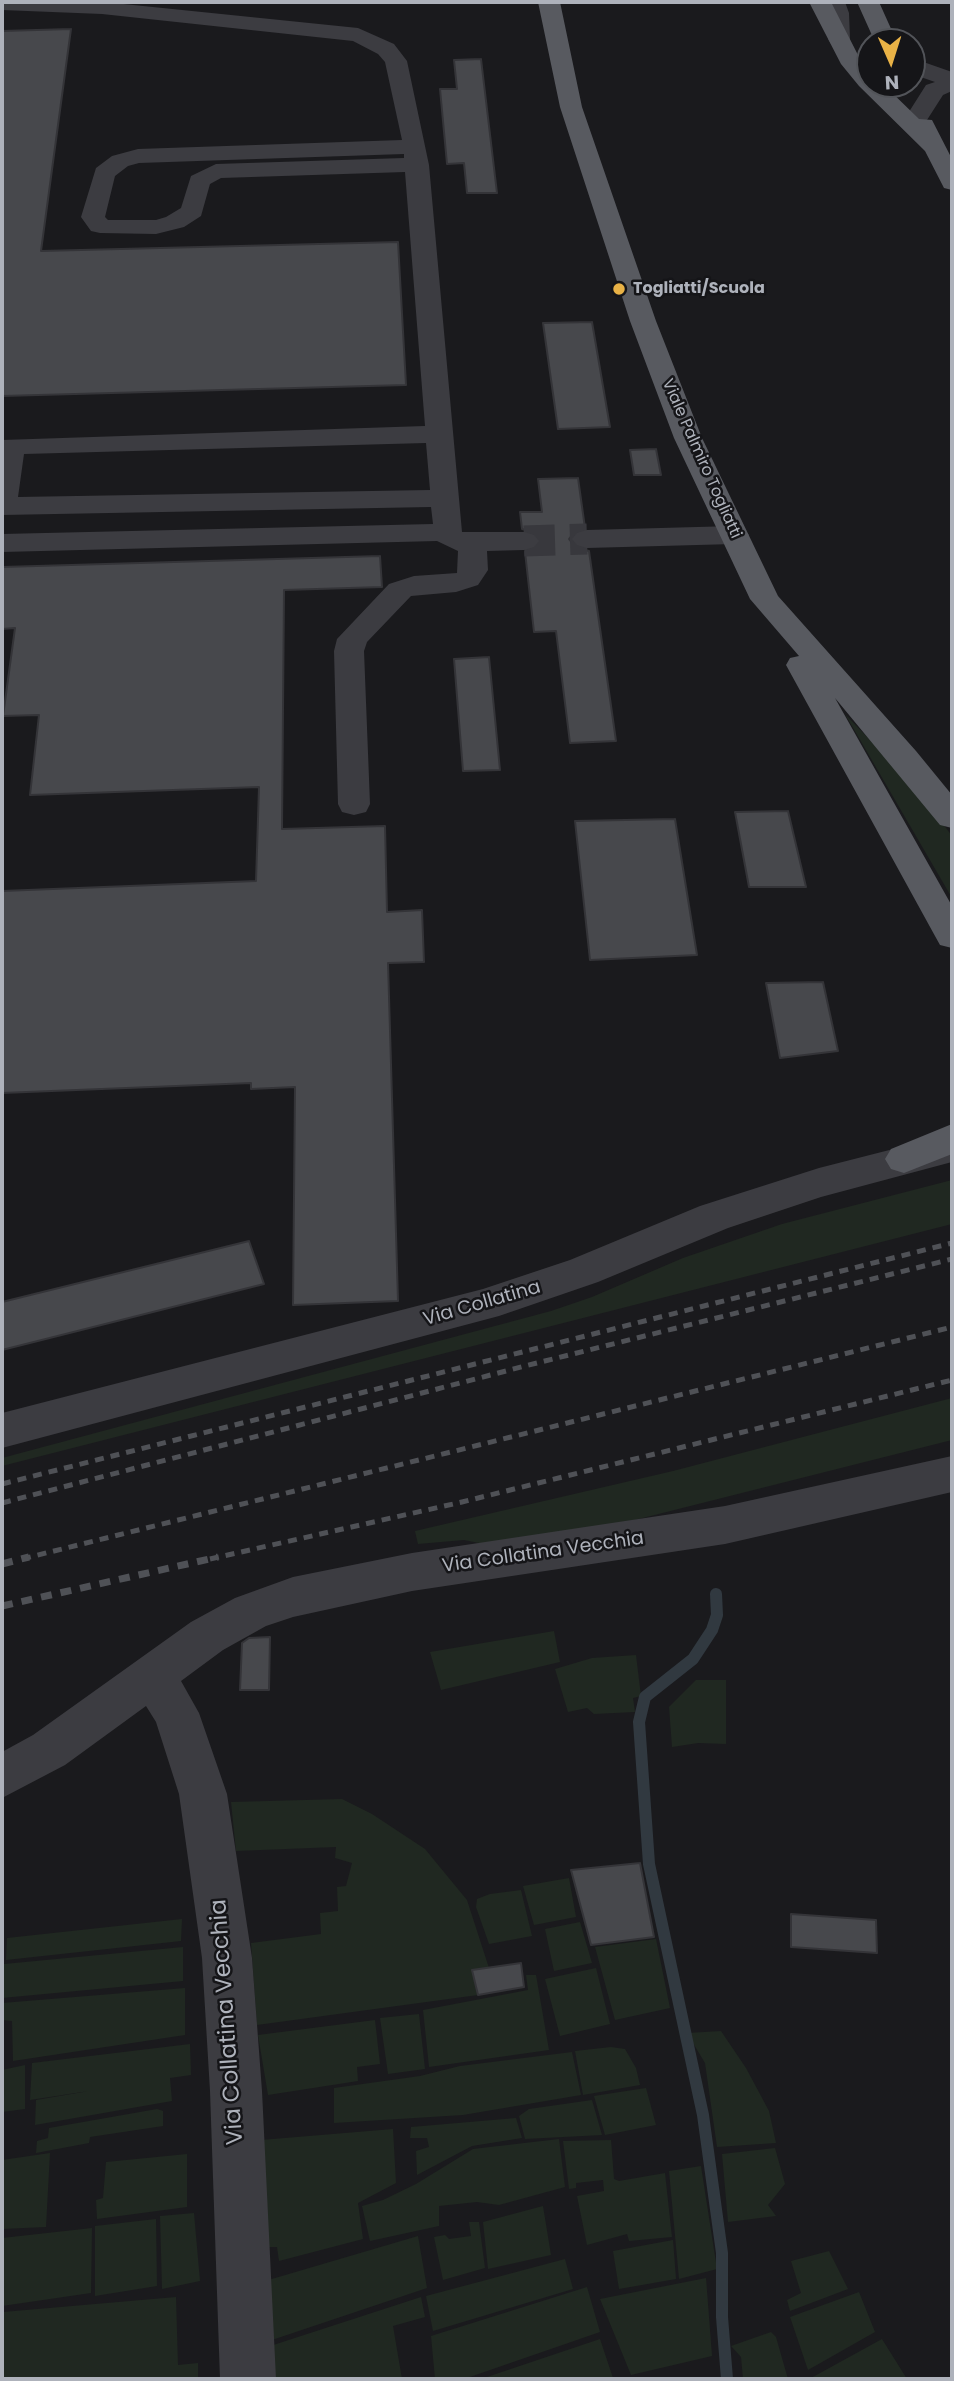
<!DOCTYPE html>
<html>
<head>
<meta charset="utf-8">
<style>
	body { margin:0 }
	#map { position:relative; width:954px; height:2381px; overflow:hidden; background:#1a1a1d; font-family:Poppins,sans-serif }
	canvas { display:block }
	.frame { position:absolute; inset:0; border:4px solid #aeb2bb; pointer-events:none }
	.north { position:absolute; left:856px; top:28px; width:70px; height:70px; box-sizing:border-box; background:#151518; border:2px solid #525459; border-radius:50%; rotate:177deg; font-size:19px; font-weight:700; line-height:28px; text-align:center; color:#aeb2bb }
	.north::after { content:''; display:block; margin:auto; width:24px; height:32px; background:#e9b246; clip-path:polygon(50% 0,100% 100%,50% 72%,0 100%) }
</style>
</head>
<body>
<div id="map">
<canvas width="954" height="2381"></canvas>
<div class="frame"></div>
<div class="north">N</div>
</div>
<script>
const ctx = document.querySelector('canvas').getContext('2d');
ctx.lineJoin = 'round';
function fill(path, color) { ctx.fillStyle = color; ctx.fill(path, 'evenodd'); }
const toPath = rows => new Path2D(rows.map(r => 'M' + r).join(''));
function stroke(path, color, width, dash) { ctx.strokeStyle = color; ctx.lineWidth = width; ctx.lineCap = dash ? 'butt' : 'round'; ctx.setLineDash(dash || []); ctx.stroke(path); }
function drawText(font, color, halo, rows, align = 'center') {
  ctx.font = font + ' Poppins,sans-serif'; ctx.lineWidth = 5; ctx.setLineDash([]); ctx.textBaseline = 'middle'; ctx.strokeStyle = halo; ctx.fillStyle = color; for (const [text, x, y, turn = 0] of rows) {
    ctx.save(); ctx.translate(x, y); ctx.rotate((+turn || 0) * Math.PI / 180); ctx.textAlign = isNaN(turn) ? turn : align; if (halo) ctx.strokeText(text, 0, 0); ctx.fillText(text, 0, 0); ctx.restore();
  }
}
fill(toPath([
	[845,714,916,788,952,836,952,898],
	[952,1180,952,1224,2,1466,2,1458,551,1311,592,1297,683,1258,782,1224],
	[952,1398,952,1440,599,1529,484,1544,464,1540,418,1544,415,1531,673,1471],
	[554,1631,560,1662,441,1690,430,1652],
	[636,1655,641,1696,633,1698,635,1712,594,1714,587,1708,568,1712,555,1669,592,1658],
	[696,1680,726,1680,726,1744,698,1743,672,1747,669,1707],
	[342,1799,372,1814,425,1849,467,1900,489,1968,473,1970,478,1995,257,2025,251,1943,321,1934,320,1913,338,1911,337,1887,346,1886,352,1863,335,1858,336,1847,236,1851,231,1802],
	[569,1878,576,1917,534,1925,523,1886],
	[521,1890,532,1936,489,1944,476,1907,477,1899,490,1894],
	[182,1919,181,1941,6,1960,7,1938],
	[580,1922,592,1963,554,1971,545,1929],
	[656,1939,670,2008,615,2020,595,1947],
	[183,1947,183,1981,2,1998,4,1964],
	[596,1968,610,2024,560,2036,545,1979],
	[526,1975,536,1975,549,2050,429,2067,423,2010,528,1990],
	[185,1988,185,2035,13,2061,12,2021,2,2020,2,2003],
	[419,2014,425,2069,388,2074,380,2018],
	[375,2020,380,2064,357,2067,358,2081,268,2095,258,2035],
	[721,2031,746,2068,769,2111,776,2143,717,2147,705,2063,687,2033],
	[190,2044,191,2075,170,2078,172,2101,35,2125,36,2100,89,2091,30,2100,32,2063],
	[611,2047,625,2049,636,2068,640,2085,583,2095,575,2051],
	[572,2052,581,2095,463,2115,334,2123,334,2088,420,2076,460,2066],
	[25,2065,25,2109,2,2112,2,2070],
	[646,2088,656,2125,605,2135,594,2096],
	[592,2100,602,2135,525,2139,519,2116,529,2109],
	[157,2109,163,2111,163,2126,90,2137,89,2143,36,2153,37,2141,48,2138,49,2128],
	[516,2118,522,2138,472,2146,417,2175,416,2151,429,2147,427,2138,410,2138,411,2127],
	[393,2129,396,2183,358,2203,363,2239,279,2261,277,2247,264,2247,261,2140],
	[559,2139,565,2187,499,2205,477,2202,439,2206,439,2226,370,2241,362,2206,383,2200,416,2184,473,2149],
	[611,2140,614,2179,619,2181,665,2173,672,2237,629,2241,627,2234,587,2245,577,2196,604,2191,603,2180,576,2183,576,2188,569,2189,563,2141],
	[775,2148,785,2184,768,2205,776,2216,728,2222,722,2154],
	[50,2153,46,2227,2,2229,2,2160],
	[187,2154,187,2207,97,2219,96,2200,103,2198,106,2162],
	[701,2166,717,2269,679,2279,669,2171],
	[543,2206,551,2255,488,2269,483,2222],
	[194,2213,200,2281,162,2289,160,2216],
	[156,2219,157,2286,95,2296,95,2226],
	[469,2222,479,2222,485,2268,443,2280,434,2237,445,2235,449,2239,471,2236],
	[92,2228,91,2293,2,2306,2,2238],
	[418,2236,427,2288,269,2341,265,2281],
	[673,2240,676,2279,619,2289,613,2251],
	[829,2251,848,2289,790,2311,787,2300,801,2293,791,2261],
	[565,2259,573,2289,433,2331,426,2296],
	[706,2278,712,2356,631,2375,600,2299],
	[587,2287,600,2332,464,2379,435,2379,431,2336],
	[859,2292,875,2332,808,2370,790,2317],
	[176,2297,178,2365,198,2363,198,2379,2,2379,3,2312],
	[421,2297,425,2317,393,2326,402,2379,263,2379,261,2349],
	[771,2332,776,2337,788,2379,743,2379,741,2357,731,2346],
	[600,2339,613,2378,481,2379],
	[882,2339,907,2379,811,2379,811,2378]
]), '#202821');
stroke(toPath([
	[716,1594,717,1615,712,1630,693,1659,645,1697,639,1722,649,1864,703,2115,722,2253,722,2317,727,2379]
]), '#313940', 12);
const building = toPath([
	[71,29,41,251,398,242,406,385,2,396,2,31,71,29],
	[481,59,497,193,467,193,464,163,447,164,440,89,457,89,454,60,481,59],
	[592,322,610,427,558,429,543,323,592,322],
	[656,449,661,475,634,475,630,450,656,449],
	[578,478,585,528,575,531,569,539,576,548,589,551,616,741,570,743,556,631,534,632,525,552,536,549,542,541,535,532,522,529,520,512,542,512,538,479,578,478],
	[380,556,382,587,284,590,282,829,385,826,387,912,422,910,424,962,388,963,398,1301,293,1305,295,1087,251,1089,251,1083,2,1093,2,891,256,881,259,787,30,795,39,715,3,716,15,628,2,629,2,567,380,556],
	[489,657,500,770,463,771,454,659,489,657],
	[788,811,806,887,749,887,735,812,788,811],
	[675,819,697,955,590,960,575,821,675,819],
	[823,982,838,1051,780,1058,766,983,823,982],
	[249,1241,264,1284,2,1350,2,1302,249,1241],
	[270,1637,269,1690,240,1690,242,1643,249,1638,270,1637],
	[640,1863,654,1937,591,1945,571,1870,640,1863],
	[791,1914,876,1920,877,1953,791,1947,791,1914],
	[521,1963,524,1987,478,1995,472,1970,521,1963]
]);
fill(building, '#47484c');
stroke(building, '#343438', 2);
stroke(toPath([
	[524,541,587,539]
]), '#38383d', 31, [31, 15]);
fill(toPath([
	[2,2,104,2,358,28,394,44,407,61,429,165,462,532,524,532,534,535,539,541,534,547,524,550,487,551,488,570,478,585,456,592,411,596,367,642,364,651,370,804,366,812,354,815,342,812,338,804,334,651,337,639,389,584,414,576,457,573,458,551,437,541,2,552,2,534,433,524,431,507,2,515,2,440,425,426,405,172,221,178,210,184,201,216,184,227,156,234,100,233,91,231,81,217,96,168,112,156,138,149,402,140,385,62,378,54,353,41,102,14,2,10,2,2],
	[404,154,404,158,216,164,191,176,181,208,166,217,156,220,108,220,105,217,115,176,128,166,139,163,404,154],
	[426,443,430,490,18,497,24,454,426,443],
	[823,2,845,2,849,13,850,39,847,44,831,44,828,39,827,13,823,2],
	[912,58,952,72,952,91,943,95,927,120,919,122,911,120,907,115,926,85,935,82,912,74,912,58],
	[734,526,744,529,749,535,744,541,734,544,587,548,577,545,572,539,577,533,587,530,734,526],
	[952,1134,952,1162,821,1197,728,1228,598,1282,499,1316,2,1448,2,1413,483,1289,570,1260,700,1206,819,1168,952,1134],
	[952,1456,952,1492,725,1544,412,1591,293,1617,266,1626,223,1650,181,1681,199,1713,227,1794,252,1958,262,2091,276,2379,220,2379,210,2091,202,1958,179,1794,156,1722,146,1706,65,1765,2,1798,2,1752,33,1735,191,1622,235,1598,293,1577,412,1553,725,1506,952,1456]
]), '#3c3c41');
fill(toPath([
	[538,2,560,2,582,107,656,321,702,438,778,596,916,751,952,795,952,828,940,825,835,698,952,906,952,948,940,945,935,936,786,665,790,658,799,656,750,599,674,438,630,321,560,107,538,2],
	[809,2,831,2,859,57,870,70,870,84,883,84,919,119,932,120,952,159,952,190,944,188,925,151,859,86,841,64,809,2],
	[857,2,879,2,897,42,875,42,857,2],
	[952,1124,952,1154,904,1173,891,1169,885,1159,891,1149,952,1124]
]), '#585a60');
stroke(toPath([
	[2,1484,952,1243],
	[2,1503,525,1366,952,1259],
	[22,1559,952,1327],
	[210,1559,462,1502,952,1380]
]), '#4f5156', 5, [9, 7]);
stroke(toPath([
	[2,1564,29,1557],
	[2,1606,218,1557]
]), '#4f5156', 7, [11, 9]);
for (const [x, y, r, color] of [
	[619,289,7,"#e9b246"]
]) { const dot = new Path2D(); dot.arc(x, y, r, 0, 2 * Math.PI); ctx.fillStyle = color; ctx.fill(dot); stroke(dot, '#151518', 2.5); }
drawText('bold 16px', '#aeb2bb', '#151518', [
	["Togliatti/Scuola",633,289]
], 'left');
drawText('16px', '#aeb2bb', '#151518', [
	["Viale Palmiro Togliatti",701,459,66]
]);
drawText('19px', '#aeb2bb', '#151518', [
	["Via Collatina",482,1304,-16],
	["Via Collatina Vecchia",543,1553,-8]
]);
drawText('23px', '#aeb2bb', '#151518', [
	["Via Collatina Vecchia",228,2022,-94]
]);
</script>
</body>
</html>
